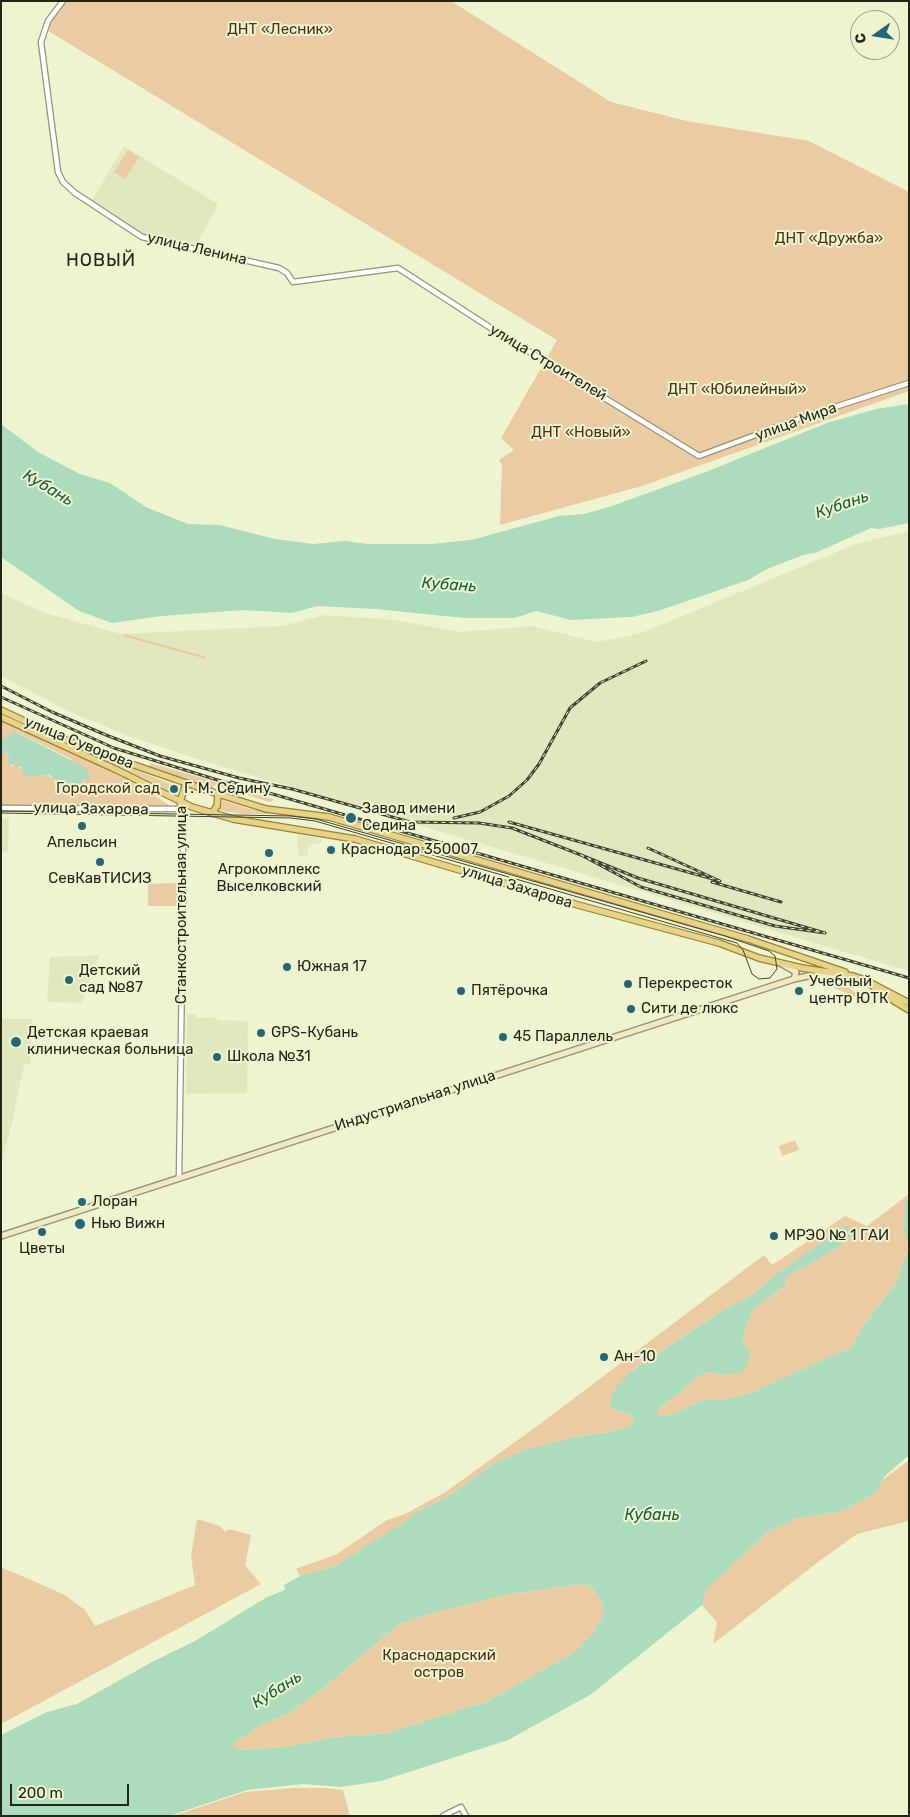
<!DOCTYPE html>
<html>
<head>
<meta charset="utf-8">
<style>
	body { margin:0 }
	#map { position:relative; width:910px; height:1817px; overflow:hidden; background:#eff4d0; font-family:Rubik,sans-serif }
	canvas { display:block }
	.frame { position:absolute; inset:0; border:2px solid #232518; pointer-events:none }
	.north { position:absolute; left:850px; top:10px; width:50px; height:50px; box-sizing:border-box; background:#eff4d0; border:1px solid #9da186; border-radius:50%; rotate:257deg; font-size:14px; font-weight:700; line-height:20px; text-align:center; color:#232518 }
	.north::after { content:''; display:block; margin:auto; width:18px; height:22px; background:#246779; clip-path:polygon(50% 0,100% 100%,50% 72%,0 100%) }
	.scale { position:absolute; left:10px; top:1784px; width:119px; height:22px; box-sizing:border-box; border:2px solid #232518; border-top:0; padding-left:6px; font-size:15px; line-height:18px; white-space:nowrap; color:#232518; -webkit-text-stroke:4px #eff4d0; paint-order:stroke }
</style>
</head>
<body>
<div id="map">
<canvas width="910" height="1817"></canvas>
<div class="frame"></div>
<div class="north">С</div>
<div class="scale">200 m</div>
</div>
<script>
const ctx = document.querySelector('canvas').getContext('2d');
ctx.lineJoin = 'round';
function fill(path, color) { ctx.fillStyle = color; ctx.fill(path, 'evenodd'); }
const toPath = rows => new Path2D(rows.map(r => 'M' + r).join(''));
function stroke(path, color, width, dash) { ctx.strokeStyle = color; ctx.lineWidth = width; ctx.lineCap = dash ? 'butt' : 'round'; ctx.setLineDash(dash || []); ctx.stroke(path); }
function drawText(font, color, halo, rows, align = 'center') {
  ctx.font = font + ' Rubik,sans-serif'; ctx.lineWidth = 4; ctx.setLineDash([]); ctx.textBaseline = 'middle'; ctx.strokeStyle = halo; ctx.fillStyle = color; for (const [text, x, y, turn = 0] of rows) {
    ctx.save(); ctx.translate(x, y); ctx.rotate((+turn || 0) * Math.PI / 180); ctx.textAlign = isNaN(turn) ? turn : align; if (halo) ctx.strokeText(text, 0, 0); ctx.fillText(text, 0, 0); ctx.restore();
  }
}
fill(toPath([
	[124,146,218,204,197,244,142,235,91,202],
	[909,531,909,971,200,760,128,736,66,710,1,676,1,593,45,613,121,634,282,626,325,615,395,620,460,632,532,626,597,642,641,633,856,544],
	[1,819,9,819,8,853,1,852],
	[297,834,322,839,321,844,309,845,308,856,299,856],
	[99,955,82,1003,47,1002,50,957],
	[187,1014,196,1014,196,1018,217,1017,217,1020,248,1021,247,1093,186,1094],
	[1,1019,32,1019,30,1064,24,1065,12,1123,1,1164]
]), '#e1e8be');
fill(toPath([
	[63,1,451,1,611,102,687,121,809,141,909,192,909,391,642,486,500,525,502,465,499,460,514,450,501,438,557,340,45,29],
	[128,150,139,157,125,179,114,172],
	[124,634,204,656,206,659,123,636],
	[1,720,128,779,169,805,168,807,1,806,1,755,6,752,10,755,7,760,11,766,16,765,31,775,44,774,53,778,59,794,69,792,82,778,71,759,17,732,2,741],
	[87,751,176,786,179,787,179,791,173,793],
	[150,763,217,782,275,800,269,802,215,785,211,789,150,767],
	[222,800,250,809,274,814,241,814,219,810],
	[177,883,177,906,148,906,148,884],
	[822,978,843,984,876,1006,818,981],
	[795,1140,799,1150,782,1156,779,1146],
	[909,1194,905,1205,904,1232,909,1245,897,1282,863,1326,853,1346,755,1391,729,1399,704,1400,674,1413,658,1417,658,1409,685,1389,695,1378,708,1372,723,1375,742,1343,746,1326,754,1309,785,1286,786,1277,835,1250,850,1237,830,1237,775,1275,752,1295,720,1312,630,1372,613,1393,620,1412,632,1415,634,1424,615,1431,576,1437,524,1450,496,1462,446,1498,420,1510,408,1520,335,1566,300,1576,296,1569,337,1554,387,1520,405,1514,444,1493,540,1424,764,1255,772,1265,845,1216,867,1226],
	[909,1460,909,1521,857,1534,818,1562,713,1644,717,1622,702,1605,706,1590,731,1565,768,1532,797,1518,840,1512,875,1494,880,1482],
	[197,1519,220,1526,225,1532,229,1529,251,1535,245,1565,261,1584,1,1724,1,1567,63,1594,85,1610,95,1626,195,1585,191,1556],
	[583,1584,592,1587,604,1606,604,1613,594,1632,575,1652,488,1701,387,1733,338,1737,284,1747,238,1750,234,1747,234,1743,261,1725,289,1713,322,1689,398,1625,422,1616,504,1595],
	[292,1788,326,1788,343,1790,350,1816,173,1816,245,1792]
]), '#ebcba2');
fill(toPath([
	[909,404,909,523,879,529,871,528,815,553,803,555,767,569,748,580,658,611,632,617,571,620,536,611,515,618,464,618,375,609,317,606,292,613,243,610,162,616,112,623,79,611,1,557,1,424,38,452,80,474,110,483,146,507,188,524,220,525,275,539,313,544,345,541,368,544,431,544,471,540,559,516,584,514,609,507,703,473,827,423,876,409],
	[16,732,88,769,90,780,82,778,83,782,78,786,61,795,56,791,56,781,49,775,24,775,21,767,9,764,7,758,10,755,7,752,1,755,1,740],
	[909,1196,909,1455,885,1476,875,1494,840,1512,797,1518,768,1532,706,1590,702,1605,590,1695,508,1740,381,1781,341,1787,303,1784,247,1790,169,1816,1,1816,1,1735,47,1712,77,1704,152,1662,195,1641,267,1597,285,1590,284,1585,300,1576,335,1566,407,1520,420,1510,446,1498,496,1462,524,1450,576,1437,615,1431,634,1424,632,1415,612,1409,610,1403,612,1393,630,1372,720,1312,752,1295,775,1275,846,1225,852,1232,850,1237,835,1250,786,1277,785,1286,754,1309,746,1326,742,1343,749,1349,749,1359,745,1369,739,1373,723,1375,708,1372,695,1378,685,1389,658,1409,658,1417,674,1413,704,1400,729,1399,755,1391,853,1346,863,1326,897,1282,909,1245,904,1232,905,1205],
	[583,1584,592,1587,604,1606,604,1613,594,1632,575,1652,488,1701,387,1733,338,1737,284,1747,238,1750,234,1747,234,1743,261,1725,289,1713,322,1689,398,1625,422,1616,504,1595]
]), '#acdcbd');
const tertiary = toPath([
	[63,1,48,21,41,42,58,172,63,182,75,193,142,237,279,268,287,273,293,282,398,268,497,332,699,456,804,417,909,383],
	[1,808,181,809],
	[179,1178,183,899,183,817,180,802],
	[443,1816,461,1807,466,1816]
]);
const secondary = toPath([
	[782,964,796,972,794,979],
	[1,1236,794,979,808,976,840,976]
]);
const primary = toPath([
	[1,710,63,739,111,757,218,794,266,809,329,817,748,939,845,972],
	[1,717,115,769,192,807,233,819,355,839,578,905,719,943,759,958,802,968,853,976,865,980,881,993,909,1010],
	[180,802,186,783],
	[212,813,217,806,218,794],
	[869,982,909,1003]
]);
stroke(tertiary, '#919575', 7);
stroke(secondary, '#919575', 8);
stroke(primary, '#97832e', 8);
stroke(tertiary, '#fff', 4.5);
stroke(secondary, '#f2e9c4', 5);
stroke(primary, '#e6d389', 5.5);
stroke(toPath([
	[1,811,291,816,316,819,725,936,769,951,775,956,777,969,770,978,759,979,752,974,743,950,737,943,315,821,291,818,1,813]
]), '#414433', 1);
const rail = toPath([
	[1,686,52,712,106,735,160,756,239,778,292,789,410,822,479,823,512,828,581,855,638,878,825,933,775,926,641,887,581,855],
	[1,697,114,748,237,786],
	[231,782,909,978],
	[454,818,480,812,509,796,527,780,539,764,570,708,600,683,646,661],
	[509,822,720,881,648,848],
	[712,882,781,902]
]);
stroke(rail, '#414433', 3);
stroke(rail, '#eff4d0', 1, [4]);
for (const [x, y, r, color] of [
	[174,789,5,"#246779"],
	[351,818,6,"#246779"],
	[82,826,5,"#246779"],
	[331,850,5,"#246779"],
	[269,853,5,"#246779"],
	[100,862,5,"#246779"],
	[287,967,5,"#246779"],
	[69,980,5,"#246779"],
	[628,984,5,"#246779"],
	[461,991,5,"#246779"],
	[799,991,5,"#246779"],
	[631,1009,5,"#246779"],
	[261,1033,5,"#246779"],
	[503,1037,5,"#246779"],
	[16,1042,6,"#246779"],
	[217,1057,5,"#246779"],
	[82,1202,5,"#246779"],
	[80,1224,6,"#246779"],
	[42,1232,5,"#246779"],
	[774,1236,5,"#246779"],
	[604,1357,5,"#246779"]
]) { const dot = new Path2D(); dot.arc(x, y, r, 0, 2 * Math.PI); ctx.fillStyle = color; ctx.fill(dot); stroke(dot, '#eff4d0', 2); }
drawText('15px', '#493211', '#eff4d0', [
	["ДНТ «Лесник»",280,30],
	["ДНТ «Дружба»",829,239],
	["ДНТ «Юбилейный»",737,390],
	["ДНТ «Новый»",581,433],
	["Городской сад",108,789],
	["Краснодарский",439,1656],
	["остров",439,1673]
]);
drawText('15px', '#232518', '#eff4d0', [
	["улица Ленина",197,249,13],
	["улица Строителей",548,363,31],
	["улица Мира",796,422,-20],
	["улица Суворова",79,743,22],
	["улица Захарова",91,809,1],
	["улица Захарова",517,887,17],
	["Станкостроительная улица",182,905,-90],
	["Индустриальная улица",415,1101,-18]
]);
drawText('15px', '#232518', '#eff4d0', [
	["Г. М. Седину",184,789],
	["Завод имени",362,809],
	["Седина",362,826],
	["Апельсин",82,843,"center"],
	["Краснодар 350007",341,850],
	["Агрокомплекс",269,870,"center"],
	["Выселковский",269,887,"center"],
	["СевКавТИСИЗ",100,879,"center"],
	["Южная 17",297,967],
	["Детский",79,971],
	["сад №87",79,988],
	["Учебный",809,982],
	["центр ЮТК",809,999],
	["Перекресток",638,984],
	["Пятёрочка",471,991],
	["Сити де люкс",641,1009],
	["Детская краевая",27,1033],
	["клиническая больница",27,1050],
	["GPS-Кубань",271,1033],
	["45 Параллель",513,1037],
	["Школа №31",227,1057],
	["Лоран",92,1202],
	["Нью Вижн",91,1224],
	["МРЭО № 1 ГАИ",784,1236],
	["Цветы",42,1249,"center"],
	["Ан-10",614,1357]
], 'left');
drawText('italic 16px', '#15613a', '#eff4d0', [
	["Кубань",48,488,31],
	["Кубань",842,505,-19],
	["Кубань",449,585,4],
	["Кубань",652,1515],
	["Кубань",277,1690,-32]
]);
ctx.letterSpacing = '1px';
drawText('18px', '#232518', '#eff4d0', [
	["НОВЫЙ",101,261]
]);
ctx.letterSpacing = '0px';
</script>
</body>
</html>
